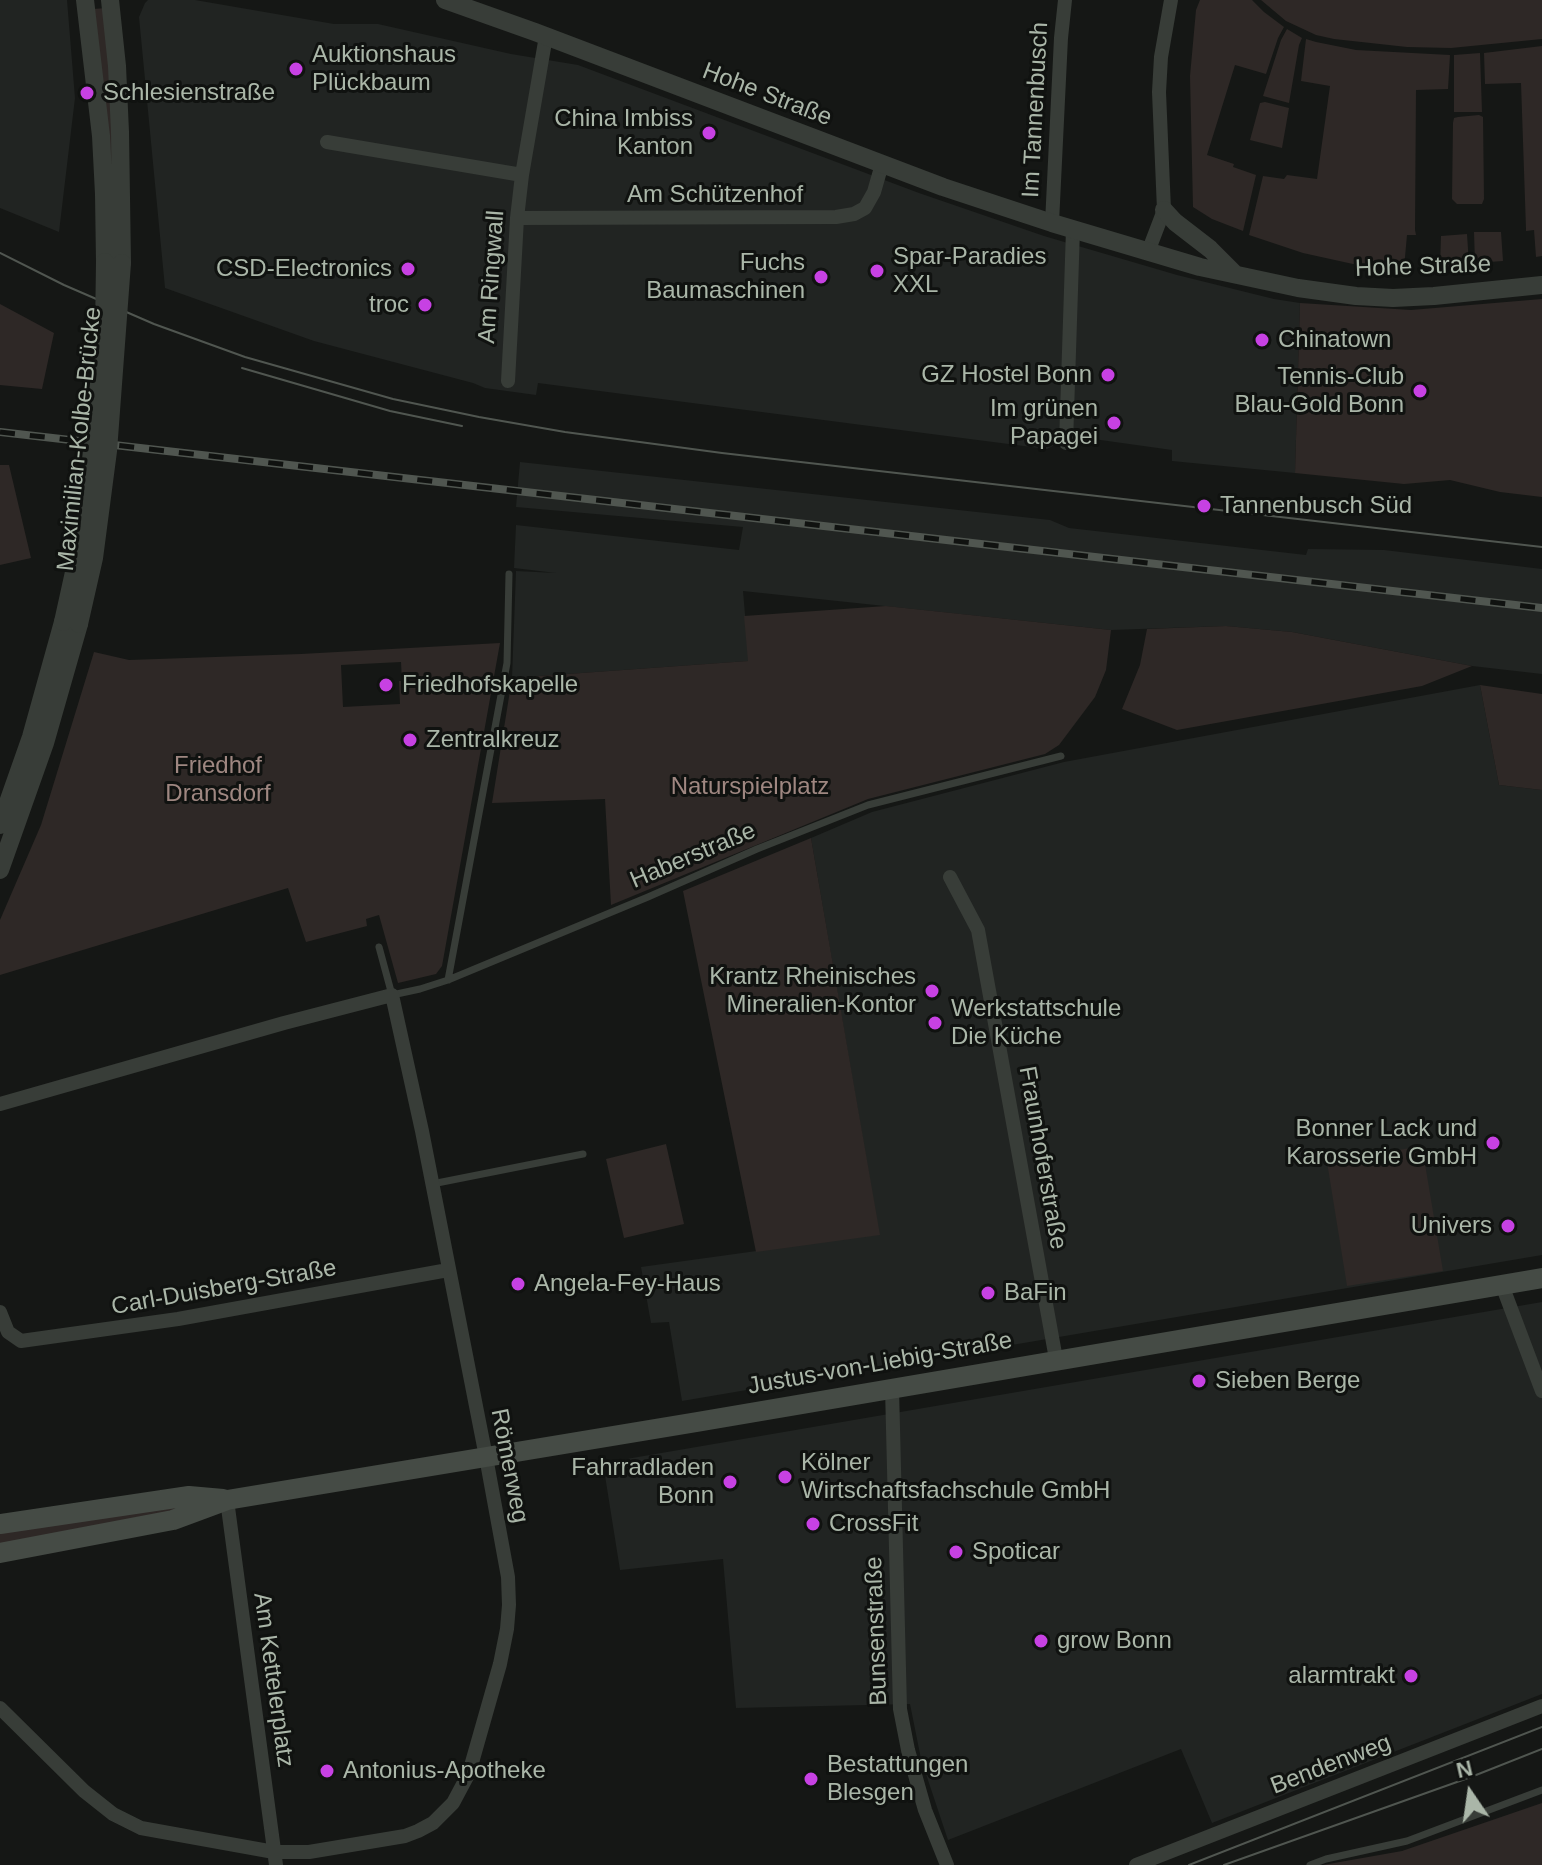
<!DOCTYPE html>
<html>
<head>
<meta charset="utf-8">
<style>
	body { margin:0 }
	#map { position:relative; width:1542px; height:1865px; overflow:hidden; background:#151715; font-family:Helvetica,sans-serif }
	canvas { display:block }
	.north { position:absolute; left:1430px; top:1753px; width:80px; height:80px; -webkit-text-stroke:6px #101210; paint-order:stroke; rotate:347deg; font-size:22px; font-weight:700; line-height:32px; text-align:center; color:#aab6a8 }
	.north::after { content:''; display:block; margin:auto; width:28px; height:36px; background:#aab6a8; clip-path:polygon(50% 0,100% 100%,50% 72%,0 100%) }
</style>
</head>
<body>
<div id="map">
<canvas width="1542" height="1865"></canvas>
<div class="north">N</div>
</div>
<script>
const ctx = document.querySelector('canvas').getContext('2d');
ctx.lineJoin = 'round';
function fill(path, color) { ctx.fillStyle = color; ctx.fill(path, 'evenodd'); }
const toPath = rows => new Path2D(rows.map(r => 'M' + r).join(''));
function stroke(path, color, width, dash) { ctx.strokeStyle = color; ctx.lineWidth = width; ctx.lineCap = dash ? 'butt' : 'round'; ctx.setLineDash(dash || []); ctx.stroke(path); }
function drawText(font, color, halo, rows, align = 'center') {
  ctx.font = font + ' Helvetica,sans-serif'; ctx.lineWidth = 6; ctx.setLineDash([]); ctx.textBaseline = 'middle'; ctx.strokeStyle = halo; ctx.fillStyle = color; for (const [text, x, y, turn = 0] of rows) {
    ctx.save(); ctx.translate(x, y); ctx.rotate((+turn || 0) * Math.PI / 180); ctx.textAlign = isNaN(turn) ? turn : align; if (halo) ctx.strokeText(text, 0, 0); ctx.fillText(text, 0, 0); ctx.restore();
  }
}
fill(toPath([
	[0,0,67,0,75,98,59,232,0,208],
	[148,0,195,0,334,24,378,24,511,54,578,65,919,193,1044,236,1177,275,1274,299,1300,303,1295,473,1172,461,1172,450,1072,436,1047,449,538,383,536,395,485,388,473,383,314,341,165,288,139,17,145,3],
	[520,462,1050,520,1069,528,1306,555,1308,549,1384,550,1542,569,1542,674,1472,666,1292,632,1226,626,1111,630,743,591,749,661,512,678,516,571,556,573,514,568,516,525,739,550,743,527,516,507],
	[1480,685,1499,785,1542,790,1542,1255,682,1401,669,1322,651,1323,641,1267,879,1234,811,838,872,812,1064,762],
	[1542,1302,1542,1694,1212,1823,1181,1749,948,1840,921,1759,910,1704,736,1708,723,1559,620,1570,603,1463]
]), '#212422');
fill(toPath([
	[1200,0,1252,0,1264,12,1284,27,1278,38,1266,74,1235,65,1207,155,1234,164,1233,167,1256,175,1243,231,1212,219,1193,207,1190,76,1196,10],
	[1261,0,1542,0,1542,39,1451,48,1407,47,1334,39,1316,35,1286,21],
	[107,8,115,196,93,9],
	[1287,29,1302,38,1299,45,1289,103,1263,96,1281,40],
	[1306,39,1316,42,1356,50,1450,55,1448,89,1416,90,1415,230,1416,235,1407,235,1404,268,1353,264,1303,253,1249,235,1263,176,1284,179,1287,175,1317,179,1330,86,1301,81],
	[1542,46,1542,256,1536,257,1534,230,1526,231,1526,229,1521,83,1485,84,1484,53],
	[1480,53,1482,112,1454,112,1454,55],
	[1265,102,1289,108,1282,148,1250,140,1260,103],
	[1479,115,1483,117,1484,199,1482,204,1457,204,1452,199,1453,123,1454,118,1458,117],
	[1474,232,1501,232,1503,261,1475,263],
	[1467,234,1469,264,1440,268,1441,236],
	[1542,299,1542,497,1500,492,1450,480,1404,484,1295,473,1300,303,1411,310],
	[0,304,54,333,42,389,0,385],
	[0,465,9,465,31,558,0,565],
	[886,606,1111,630,1106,670,1095,697,1059,745,1045,754,868,799,611,905,605,799,492,803,512,678,748,661,744,616],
	[1226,626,1292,632,1472,666,1422,686,1177,730,1122,709,1140,665,1147,629],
	[500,643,442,966,436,974,398,983,379,915,366,919,367,926,306,942,288,888,0,975,0,920,41,825,94,652,129,660,301,654],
	[401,662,402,681,399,681,400,704,343,707,341,665],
	[1480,685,1542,694,1542,790,1499,785],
	[811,838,880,1235,756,1252,683,891],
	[666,1144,684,1224,624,1238,606,1159],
	[1422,1146,1443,1271,1347,1286,1327,1162],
	[182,1506,182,1509,0,1547,0,1533],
	[1542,1803,1542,1865,1323,1865,1402,1851]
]), '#2e2826');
stroke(toPath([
	[379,947,392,995,420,989,448,980,648,897,757,849,868,805,1061,756],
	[448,980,507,663,509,574],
	[432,1184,583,1154],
	[1310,1865,1326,1859,1407,1841,1542,1790]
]), '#383d38', 7);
stroke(toPath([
	[327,142,522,175],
	[517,218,836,217,854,214,865,208,874,192,882,164],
	[1052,223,1061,38,1065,0],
	[1148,252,1164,210,1159,92,1161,57,1171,0],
	[508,381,517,218,522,175,546,36],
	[1066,443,1073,229],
	[950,877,978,930,1056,1359],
	[0,1104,284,1023,392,995,422,1131,486,1457,508,1577,509,1605,507,1629,500,1664,469,1773,453,1803,433,1823,418,1831,405,1836,309,1852,274,1852,141,1828,113,1814,84,1791,0,1708],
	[1502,1285,1542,1391],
	[0,1312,8,1332,21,1341,178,1319,448,1270],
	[892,1388,900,1709,908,1750,925,1810,947,1865],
	[227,1500,276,1865],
	[1136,1865,1542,1706]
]), '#383d38', 14);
stroke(toPath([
	[85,0,101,136,104,194,105,262],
	[110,0,117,66,120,132,122,263],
	[445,0,535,32,943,187,1052,223,1200,267,1298,288,1356,296,1393,298,1434,296,1542,285],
	[1164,210,1175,222,1210,249,1235,274],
	[0,825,31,737,63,622],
	[0,870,45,743,79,624]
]), '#383d38', 18);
stroke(toPath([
	[0,1524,189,1496,223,1499],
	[0,1553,173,1520,227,1500,697,1422,1542,1278]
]), '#454b45', 20);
stroke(toPath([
	[0,253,64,285,154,324,245,357,393,399,479,417,565,432,722,453,1542,547],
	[242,368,390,411,462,426],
	[1189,1865,1542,1727],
	[1224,1865,1471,1777,1542,1749]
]), '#505650', 2);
const rail = toPath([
	[0,432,1542,608]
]);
stroke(rail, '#505650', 8);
stroke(rail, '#101210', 5, [15]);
stroke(toPath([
	[63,622,78,554,92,445,104,333,105,262],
	[79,624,94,558,108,451,122,263]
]), '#383d38', 18);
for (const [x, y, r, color] of [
	[296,69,8,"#c741e3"],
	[87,93,8,"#c741e3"],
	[709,133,8,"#c741e3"],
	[408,269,8,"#c741e3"],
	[877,271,8,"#c741e3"],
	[821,277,8,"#c741e3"],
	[425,305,8,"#c741e3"],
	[1262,340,8,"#c741e3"],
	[1108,375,8,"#c741e3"],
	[1420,391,8,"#c741e3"],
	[1114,423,8,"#c741e3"],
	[1204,506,8,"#c741e3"],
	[386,685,8,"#c741e3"],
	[410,740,8,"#c741e3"],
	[932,991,8,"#c741e3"],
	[935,1023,8,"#c741e3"],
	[1493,1143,8,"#c741e3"],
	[1508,1226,8,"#c741e3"],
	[518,1284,8,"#c741e3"],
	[988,1293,8,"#c741e3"],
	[1199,1381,8,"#c741e3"],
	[785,1477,8,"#c741e3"],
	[730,1482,8,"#c741e3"],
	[813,1524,8,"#c741e3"],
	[956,1552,8,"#c741e3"],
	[1041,1641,8,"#c741e3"],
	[1411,1676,8,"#c741e3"],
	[327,1771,8,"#c741e3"],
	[811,1779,8,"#c741e3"]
]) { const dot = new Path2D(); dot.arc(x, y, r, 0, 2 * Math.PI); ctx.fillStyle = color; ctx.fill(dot); stroke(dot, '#101210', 3); }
drawText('24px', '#aab6a8', '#101210', [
	["Auktionshaus",312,55],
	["Plückbaum",312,83],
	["Schlesienstraße",103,93],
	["China Imbiss",693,119,"right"],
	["Kanton",693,147,"right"],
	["Spar-Paradies",893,257],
	["XXL",893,285],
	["Fuchs",805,263,"right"],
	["Baumaschinen",805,291,"right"],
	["CSD-Electronics",392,269,"right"],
	["troc",409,305,"right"],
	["Chinatown",1278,340],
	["GZ Hostel Bonn",1092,375,"right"],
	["Tennis-Club",1404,377,"right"],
	["Blau-Gold Bonn",1404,405,"right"],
	["Im grünen",1098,409,"right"],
	["Papagei",1098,437,"right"],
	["Tannenbusch Süd",1220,506],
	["Friedhofskapelle",402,685],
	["Zentralkreuz",426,740],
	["Krantz Rheinisches",916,977,"right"],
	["Mineralien-Kontor",916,1005,"right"],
	["Werkstattschule",951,1009],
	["Die Küche",951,1037],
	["Bonner Lack und",1477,1129,"right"],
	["Karosserie GmbH",1477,1157,"right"],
	["Univers",1492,1226,"right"],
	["Angela-Fey-Haus",534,1284],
	["BaFin",1004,1293],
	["Sieben Berge",1215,1381],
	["Kölner",801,1463],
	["Wirtschaftsfachschule GmbH",801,1491],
	["Fahrradladen",714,1468,"right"],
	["Bonn",714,1496,"right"],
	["CrossFit",829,1524],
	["Spoticar",972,1552],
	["grow Bonn",1057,1641],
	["alarmtrakt",1395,1676,"right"],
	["Bestattungen",827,1765],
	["Blesgen",827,1793],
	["Antonius-Apotheke",343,1771]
], 'left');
drawText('24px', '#aab6a8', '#101210', [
	["Hohe Straße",767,95,21],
	["Im Tannenbusch",1036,110,-87],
	["Am Schützenhof",715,195],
	["Hohe Straße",1423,267,-2],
	["Am Ringwall",492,277,-86],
	["Maximilian-Kolbe-Brücke",80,439,-84],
	["Haberstraße",693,856,-23],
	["Fraunhoferstraße",1042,1158,80],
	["Carl-Duisberg-Straße",224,1288,-10],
	["Justus-von-Liebig-Straße",880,1364,-10],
	["Römerweg",509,1466,79],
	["Bunsenstraße",877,1631,-92],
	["Am Kettelerplatz",273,1680,82],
	["Bendenweg",1331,1765,-21]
]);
drawText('24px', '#9f8781', '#101210', [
	["Friedhof",218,766],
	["Dransdorf",218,794],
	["Naturspielplatz",750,787]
]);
</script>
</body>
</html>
